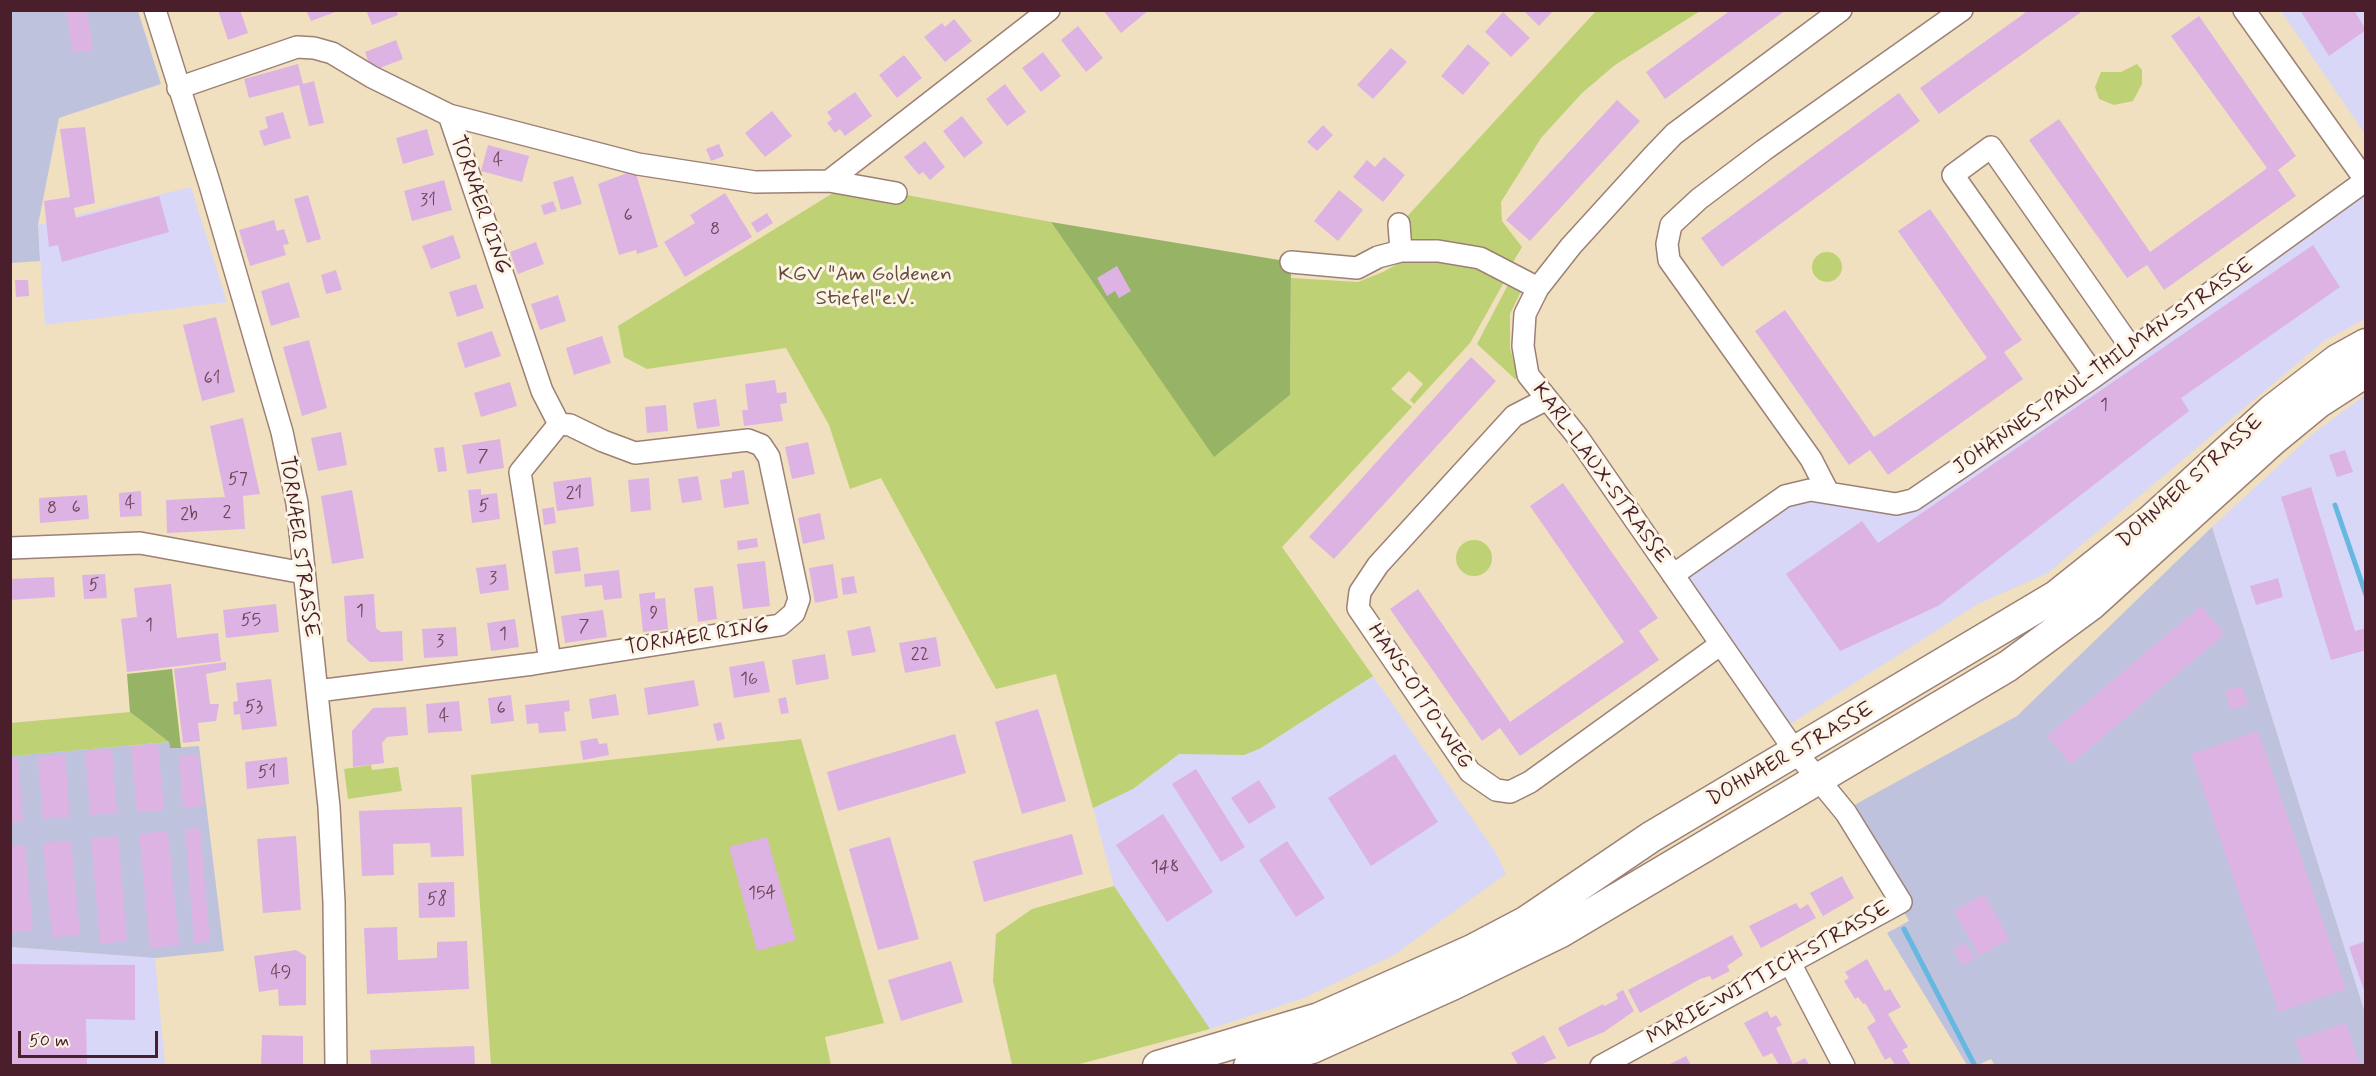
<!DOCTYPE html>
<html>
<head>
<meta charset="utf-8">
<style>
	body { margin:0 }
	#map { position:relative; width:2376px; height:1076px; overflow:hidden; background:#f0e0bf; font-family:Mynerve,sans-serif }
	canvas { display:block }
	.frame { position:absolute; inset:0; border:12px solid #4a1f2b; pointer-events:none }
	.scale { position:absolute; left:18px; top:1031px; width:140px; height:27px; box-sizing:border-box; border:3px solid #4a1f2b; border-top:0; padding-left:8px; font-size:18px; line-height:21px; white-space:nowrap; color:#4a1f2b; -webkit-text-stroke:4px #fcf5e5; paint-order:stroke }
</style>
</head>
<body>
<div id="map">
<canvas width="2376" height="1076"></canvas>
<div class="frame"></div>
<div class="scale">50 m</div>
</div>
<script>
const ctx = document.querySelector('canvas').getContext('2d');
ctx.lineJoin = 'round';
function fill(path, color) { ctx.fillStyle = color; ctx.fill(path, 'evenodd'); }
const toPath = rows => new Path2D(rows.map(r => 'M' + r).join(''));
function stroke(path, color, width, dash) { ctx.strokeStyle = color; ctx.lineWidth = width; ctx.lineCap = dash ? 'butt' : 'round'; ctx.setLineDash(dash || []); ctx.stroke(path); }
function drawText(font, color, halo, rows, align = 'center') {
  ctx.font = font + ' Mynerve,sans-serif'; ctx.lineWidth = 6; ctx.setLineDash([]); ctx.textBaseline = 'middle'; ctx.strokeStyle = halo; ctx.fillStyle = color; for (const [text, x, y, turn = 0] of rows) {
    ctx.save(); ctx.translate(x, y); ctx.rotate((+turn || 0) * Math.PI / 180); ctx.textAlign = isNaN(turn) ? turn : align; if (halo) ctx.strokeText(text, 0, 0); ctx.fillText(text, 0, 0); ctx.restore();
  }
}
fill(toPath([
	[2281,11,2365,11,2365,134],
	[2365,181,2365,319,2324,341,2048,573,1978,604,1781,730,1673,575,1785,496,1896,504],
	[191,187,227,302,45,325,38,225],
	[2365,395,2365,1013,2212,527,2315,432],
	[1373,676,1496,853,1506,874,1394,955,1304,998,1210,1029,1114,886,1093,808,1133,789,1179,754,1261,748],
	[10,947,155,958,165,1065,11,1065]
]), '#d8d7f8');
fill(toPath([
	[11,11,138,11,161,84,59,118,38,225,40,261,11,263],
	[2212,527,2365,1013,2365,1065,1995,1066,1991,1059,1978,1065,1967,1065,1887,933,1909,921,1847,809,2017,716],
	[169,742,170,748,199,746,224,951,155,958,11,947,10,756]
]), '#bfc2dd');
fill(toPath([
	[1596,11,1700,11,1615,65,1582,93,1541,138,1501,202,1502,221,1522,247,1512,264,1417,244,1405,234,1402,222],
	[2137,64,2142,70,2142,84,2133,101,2114,105,2099,99,2095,87,2101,72,2121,72],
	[841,188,896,193,1051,222,1214,456,1290,395,1291,278,1358,282,1383,272,1408,258,1435,257,1508,275,1470,343,1414,404,1410,400,1423,384,1409,371,1391,389,1412,407,1282,547,1373,676,1261,748,1244,755,1179,754,1133,789,1093,808,1056,674,996,689,881,478,850,489,829,425,786,348,647,369,624,357,618,326],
	'1812 267a15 15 0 1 1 30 0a15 15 0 1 1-30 0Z',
	[1512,277,1524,285,1510,314,1510,348,1518,377,1515,379,1477,344],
	'1456 558a18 18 0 1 1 36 0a18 18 0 1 1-36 0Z',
	[130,712,169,742,11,756,11,723],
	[801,739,884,1023,825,1037,831,1065,491,1065,471,775],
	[371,765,372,770,398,767,402,791,348,799,344,769],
	[1114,886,1210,1029,1076,1065,1012,1065,993,981,996,934,1032,909]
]), '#bed174');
fill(toPath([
	[1051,222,1291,262,1290,395,1214,457],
	[172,669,181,748,170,748,169,742,130,712,127,674]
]), '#96b366');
stroke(toPath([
	[2335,505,2366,595],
	[1904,929,1975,1066]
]), '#66b8e1', 5);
fill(toPath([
	[66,10,87,10,93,50,73,53],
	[218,10,240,10,248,33,228,40],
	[306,10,338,10,338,11,311,21],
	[366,10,396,10,398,15,372,25],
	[1103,10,1149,10,1121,33],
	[1523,10,1554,10,1539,26],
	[1731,10,1786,10,1665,99,1646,72],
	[2029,10,2084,10,1939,114,1920,88],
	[2300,10,2354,10,2366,30,2329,56],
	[1503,12,1530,38,1511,57,1485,32],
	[2199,16,2296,156,2278,170,2296,196,2164,290,2147,265,2127,278,2029,140,2059,119,2150,252,2251,180,2267,168,2171,36],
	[954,19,972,41,945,62,924,37,942,23,945,27],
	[1078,26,1103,58,1086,72,1061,40],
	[396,40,403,59,372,71,365,52],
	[1468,44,1490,63,1463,95,1441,76],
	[1391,48,1407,62,1373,99,1357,85],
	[1043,52,1061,76,1041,92,1022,68],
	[904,55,922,78,897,98,879,75],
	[298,64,303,84,314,81,324,123,309,126,299,85,249,98,244,79],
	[1005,84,1026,112,1007,126,986,99],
	[855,92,872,116,845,136,840,129,835,133,827,123,832,119,827,112],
	[1899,93,1920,121,1722,267,1701,238],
	[1617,100,1640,121,1530,241,1506,220],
	[772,111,792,136,765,157,745,133],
	[283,112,291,138,264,146,259,131,268,128,265,117],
	[962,116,983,143,964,158,943,131],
	[1323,125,1333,135,1317,151,1307,142],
	[85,127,95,203,74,208,76,218,159,196,169,232,62,262,58,245,49,247,44,201,70,197,60,129],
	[427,129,434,155,403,164,396,138],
	[925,141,945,167,930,180,923,172,919,175,904,157],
	[719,144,724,156,711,161,706,149],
	[488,145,529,156,522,182,481,171],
	[1384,157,1405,175,1383,202,1353,177,1367,160,1375,167],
	[635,170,658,247,637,254,636,250,619,255,598,184],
	[573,176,582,204,561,210,553,182],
	[444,180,452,210,412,221,404,191],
	[1339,190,1363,210,1338,241,1314,221],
	[725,193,752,237,685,277,664,242,695,223,690,215],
	[308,195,321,239,307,243,294,199],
	[553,201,557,211,544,215,541,205],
	[1930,209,2022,340,2004,352,2023,379,1888,475,1870,450,1849,465,1755,331,1785,310,1874,437,1885,430,1987,358,1898,231],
	[767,213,773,223,757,233,751,223],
	[274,220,277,231,284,229,289,244,283,245,286,255,250,266,239,230],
	[453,235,461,258,431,269,422,246],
	[536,242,544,264,518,274,510,252],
	[2313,245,2340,287,2181,398,2189,411,1938,606,1840,651,1786,574,1862,521,1878,543],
	[1117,266,1131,291,1119,298,1115,291,1107,296,1097,278],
	[336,270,342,290,326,294,321,275],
	[15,280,28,280,29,296,16,297],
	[289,282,300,317,271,326,261,291],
	[476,284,484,308,457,317,449,292],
	[558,295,566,321,540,330,531,304],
	[216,317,235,392,202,401,183,325],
	[492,331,501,356,465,368,457,343],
	[602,336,611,363,574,375,566,348],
	[309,340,327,408,302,416,283,347],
	[1471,357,1496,381,1334,559,1309,537],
	[775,380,777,393,786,392,787,403,780,404,783,421,744,426,742,410,748,410,745,384],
	[510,382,517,406,481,417,474,393],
	[716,399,720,426,697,429,693,403],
	[666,405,668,431,647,433,645,407],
	[243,418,260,494,243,496,245,529,167,533,166,500,225,497,210,426],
	[341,432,347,465,318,471,311,438],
	[500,439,504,468,467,474,462,445],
	[808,442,815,474,792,479,785,447],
	[444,447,447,471,438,472,434,448],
	[2345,450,2353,472,2337,477,2329,455],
	[744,470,749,504,724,508,720,480,732,478,732,472],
	[698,476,702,500,682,503,678,479],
	[591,477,594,506,557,511,553,482],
	[649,478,651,510,631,512,628,480],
	[1563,483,1658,618,1639,631,1659,660,1520,756,1500,728,1482,741,1390,609,1418,589,1510,722,1624,642,1530,506],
	[2311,487,2355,631,2366,628,2366,650,2331,660,2281,497],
	[481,489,481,495,497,493,500,519,472,523,468,490],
	[352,490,364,558,332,564,321,496],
	[141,491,142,516,120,517,119,493],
	[87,495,89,519,40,523,39,498],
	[554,507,556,523,544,525,542,509],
	[820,513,825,539,803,544,798,518],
	[757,538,758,547,738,550,737,541],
	[578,547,581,571,555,574,552,551],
	[765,561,770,606,743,609,737,564],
	[506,564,509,590,480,594,476,568],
	[833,564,838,598,815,603,809,568],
	[619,570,622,598,604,600,602,585,585,587,584,574],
	[105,574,107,598,84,599,82,575],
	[854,576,857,593,843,595,841,578],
	[54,577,55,597,10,600,10,579],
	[2278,578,2283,597,2256,605,2250,586],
	[171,584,177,638,218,633,221,661,127,672,121,619,137,617,134,588],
	[713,586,717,619,698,622,694,588],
	[655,592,655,599,665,598,668,629,643,632,639,594],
	[374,594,376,628,381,632,402,631,403,661,370,662,347,641,344,596],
	[276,604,279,632,226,638,223,610],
	[2201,606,2225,634,2071,764,2047,736],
	[603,610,607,637,565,643,561,616],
	[515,619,519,647,491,651,487,623],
	[870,626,876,652,852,656,847,631],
	[456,627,458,656,424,658,422,629],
	[936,637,941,666,905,673,899,643],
	[825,654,829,679,796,685,792,660],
	[764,661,770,692,734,698,729,667],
	[226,662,226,670,206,674,210,704,219,704,216,721,198,723,200,741,183,743,174,669],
	[271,679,277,726,242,730,240,714,234,715,233,702,238,701,236,683],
	[694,680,699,706,648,715,644,688],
	[2242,686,2248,704,2231,710,2225,691],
	[616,694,619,715,592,719,589,699],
	[511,695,514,721,491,724,488,698],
	[786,697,789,713,781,714,778,699],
	[569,700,570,711,564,712,566,731,539,733,538,723,527,724,525,705],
	[459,701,462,731,428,733,426,704],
	[406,707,408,735,387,737,382,743,384,763,353,767,352,731,373,708],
	[1038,709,1066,801,1022,814,995,722],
	[721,722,725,739,717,741,713,724],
	[2258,731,2346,989,2279,1012,2191,754],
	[955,734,966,773,838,811,827,772],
	[597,738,599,744,607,743,609,755,583,760,580,741],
	[158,744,164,810,137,812,131,746],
	[112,749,117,813,90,815,85,751],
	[65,754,70,817,43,819,38,757],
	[198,754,203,806,183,808,179,756],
	[1395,754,1438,822,1371,866,1328,798],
	[287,757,289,784,247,789,245,762],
	[10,758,18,758,23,822,10,823],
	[1196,769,1245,847,1221,862,1172,784],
	[1259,780,1276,807,1249,824,1231,798],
	[462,807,464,856,431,857,430,843,393,844,394,875,362,876,359,811],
	[1163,814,1213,892,1167,922,1116,845],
	[200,828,210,942,194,943,185,829],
	[168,831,179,945,150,948,139,834],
	[1072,834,1083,874,984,902,973,861],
	[118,836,127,941,100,944,91,838],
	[296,836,301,910,263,913,257,839],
	[767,837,796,940,757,951,729,847],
	[890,837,919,939,878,950,849,849],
	[71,841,80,935,52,937,43,843],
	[1287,841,1325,898,1296,917,1259,860],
	[25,845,33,930,10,933,10,846],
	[1842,876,1854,898,1823,916,1810,893],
	[454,882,455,917,419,918,418,883],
	[1984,894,2009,939,1979,956,1954,911],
	[1796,903,1800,909,1808,904,1816,918,1761,948,1749,926],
	[397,927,398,960,437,958,437,942,467,941,469,989,367,994,364,928],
	[1732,935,1743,955,1727,966,1730,971,1712,980,1710,976,1700,979,1640,1013,1628,990],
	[2366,941,2366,993,2365,993,2349,947],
	[1965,943,1975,958,1963,966,1953,950],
	[296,950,306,956,306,1005,279,1006,278,989,259,992,254,956],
	[1867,959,1885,991,1890,989,1901,1007,1888,1014,1908,1047,1902,1050,1911,1065,1895,1065,1890,1057,1885,1060,1867,1027,1876,1021,1865,1003,1863,1004,1858,997,1855,999,1844,981,1849,978,1845,972],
	[951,961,963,1002,901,1021,888,980],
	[10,964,135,965,135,1020,86,1019,87,1065,10,1065],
	[1623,990,1634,1011,1604,1032,1568,1047,1558,1028,1603,1004,1604,1006,1618,999,1616,994],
	[1767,1011,1771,1018,1776,1015,1782,1025,1776,1028,1793,1064,1805,1058,1809,1065,1779,1065,1772,1053,1763,1057,1744,1023],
	[2346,1023,2360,1065,2304,1065,2295,1040],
	[262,1035,303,1036,303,1065,261,1065],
	[1544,1035,1556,1058,1540,1065,1518,1065,1511,1053],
	[474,1046,475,1065,371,1065,370,1050],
	[1686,1056,1691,1065,1668,1065]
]), '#ddb3e4');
const minor = toPath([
	[155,10,210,185,282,432,297,503,329,807,334,902,336,1066],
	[2244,10,2366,181],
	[178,88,297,47,314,48,332,53,372,77,449,115,638,164,755,182,829,181,896,193],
	[829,181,1049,10],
	[1399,224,1401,251],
	[1291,262,1357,268,1378,257,1401,251,1438,251,1480,258,1538,288],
	[2095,376,1953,175,1991,147,2132,349],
	[1547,399,1514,416,1378,565,1360,592,1358,608,1470,772,1496,790,1510,792,1530,782,1721,644],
	[1828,492,1811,459,1669,260,1667,244,1671,225,1699,199,1764,150,1962,10],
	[10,548,140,543,304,573],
	[1673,575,1785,496,1810,490,1896,504,1913,500,2095,376,2365,181],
	[550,661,520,472,559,424],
	[317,691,533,664,780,625,794,613,799,599,769,457,761,445,748,440,635,453,603,441,570,425,559,424,542,391,449,115],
	[1790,963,1844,1066],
	[1601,1066,1901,902,1846,813,1795,751,1577,436,1528,375,1523,346,1525,314,1538,288,1571,246,1652,157,1674,134,1841,10]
]);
const secondary = toPath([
	[1158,1066,1319,1018,1472,950,1527,921,1651,837,2056,596,2150,521,2272,410,2337,360,2366,344],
	[1249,1066,1312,1048,1454,984,1559,933,2008,666,2091,605,2273,440,2318,403,2366,372]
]);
stroke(minor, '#9d8075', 24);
stroke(secondary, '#9d8075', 33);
stroke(minor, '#fff', 21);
stroke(secondary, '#fff', 30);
drawText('18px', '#6f4459', null, [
	["4",498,161],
	["31",428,201],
	["6",628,216],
	["8",715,230],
	["61",212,379],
	["1",2104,406],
	["7",483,457],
	["57",238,480],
	["21",574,494],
	["4",130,504],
	["5",484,507],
	["6",76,508],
	["8",52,509],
	["2",227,513],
	["2b",189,515],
	["3",493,579],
	["5",94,586],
	["1",360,612],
	["9",654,614],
	["55",251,621],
	["1",149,626],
	["7",584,627],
	["1",503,635],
	["3",440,642],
	["22",920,655],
	["16",749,680],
	["53",254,708],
	["6",501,709],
	["4",444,717],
	["51",267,773],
	["148",1165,868],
	["154",762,894],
	["58",437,900],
	["49",281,973]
]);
drawText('21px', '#4a1f2b', '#fcf5e5', [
	["TORNAER RING",479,205,71],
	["JOHANNES-PAUL-THILMAN-STRASSE",2104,367,-35],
	["KARL-LAUX-STRASSE",1600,474,54],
	["DOHNAER STRASSE",2191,482,-42],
	["TORNAER STRASSE",298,547,82],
	["TORNAER RING",697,638,-9],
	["HANS-OTTO-WEG",1419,697,56],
	["DOHNAER STRASSE",1791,755,-30],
	["MARIE-WITTICH-STRASSE",1769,974,-29]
]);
drawText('21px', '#674c3d', '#fcf5e5', [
	["KGV \"Am Goldenen",865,276],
	["Stiefel\"e.V.",865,300]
]);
</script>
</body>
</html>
